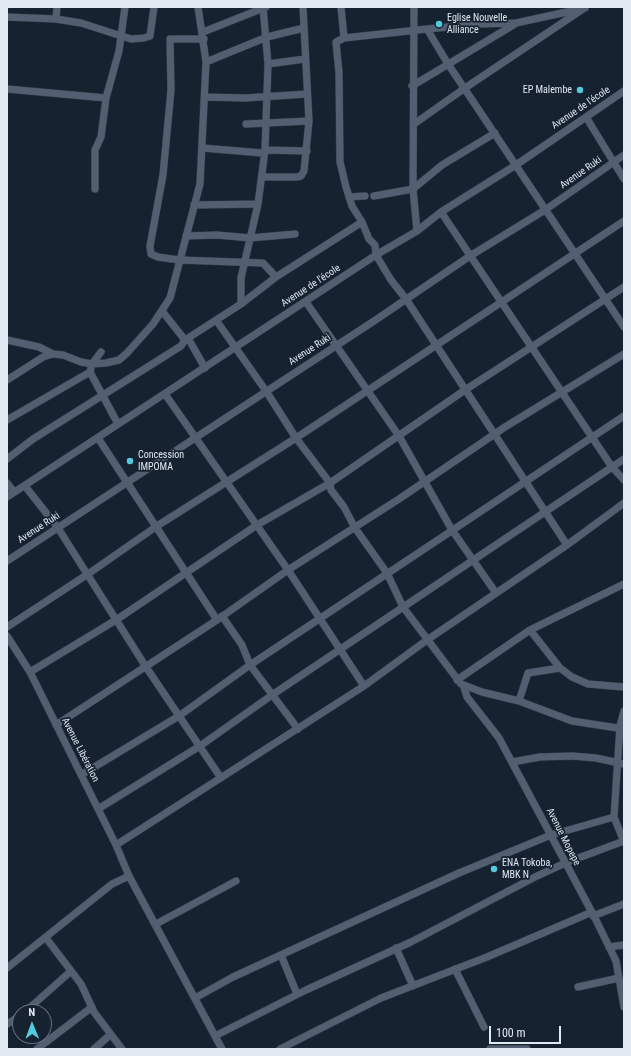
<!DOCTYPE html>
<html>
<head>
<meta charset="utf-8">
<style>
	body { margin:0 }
	#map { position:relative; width:631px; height:1056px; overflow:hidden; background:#162230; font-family:"Roboto Condensed",sans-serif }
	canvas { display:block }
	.frame { position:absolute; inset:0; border:8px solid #e0e8f1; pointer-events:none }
	.north { position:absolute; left:12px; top:1004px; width:40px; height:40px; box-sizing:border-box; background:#162230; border:1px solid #67717d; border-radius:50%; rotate:359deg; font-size:11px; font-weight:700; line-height:16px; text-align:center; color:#e0e8f1 }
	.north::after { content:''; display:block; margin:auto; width:14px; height:18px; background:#54cade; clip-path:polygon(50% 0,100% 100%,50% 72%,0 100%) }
	.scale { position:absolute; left:489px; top:1026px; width:72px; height:18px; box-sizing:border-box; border:2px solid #e0e8f1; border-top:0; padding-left:5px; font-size:12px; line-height:14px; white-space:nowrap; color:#e0e8f1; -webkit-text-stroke:3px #162230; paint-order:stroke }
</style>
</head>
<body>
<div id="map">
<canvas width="631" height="1056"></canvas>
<div class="frame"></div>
<div class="north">N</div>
<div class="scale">100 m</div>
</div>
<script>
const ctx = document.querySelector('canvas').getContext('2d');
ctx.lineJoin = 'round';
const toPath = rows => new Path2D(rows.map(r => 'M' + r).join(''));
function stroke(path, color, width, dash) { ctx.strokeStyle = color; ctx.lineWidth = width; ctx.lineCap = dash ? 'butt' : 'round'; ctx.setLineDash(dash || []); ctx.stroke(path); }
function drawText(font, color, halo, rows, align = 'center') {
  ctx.font = font + ' "Roboto Condensed",sans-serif'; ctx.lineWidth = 3.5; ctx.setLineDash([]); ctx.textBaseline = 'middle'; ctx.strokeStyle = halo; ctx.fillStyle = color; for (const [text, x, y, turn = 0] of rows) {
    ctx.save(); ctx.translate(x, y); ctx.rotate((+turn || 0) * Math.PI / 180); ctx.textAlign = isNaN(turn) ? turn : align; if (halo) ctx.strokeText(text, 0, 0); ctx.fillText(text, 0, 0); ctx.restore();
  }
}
const minor = toPath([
	[341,7,344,38],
	[414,7,413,189,417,231],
	[7,17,56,19,81,23,131,39,144,38,150,36,154,7],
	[56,19,57,7],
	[427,29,448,64,624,327],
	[203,32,266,7],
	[206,62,267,37,304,28],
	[268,64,305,59],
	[412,86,515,24],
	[7,89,106,98,119,51,125,7],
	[205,97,245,98,307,94],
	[586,117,624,179],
	[246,124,309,121],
	[414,124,465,88,583,9],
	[203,148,262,153,265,150,307,151],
	[262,177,297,177,301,176,304,171,309,121,303,7],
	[95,189,95,150,101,137,106,98],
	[374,196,413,189,442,165,495,133],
	[349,197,365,196],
	[194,205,258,204],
	[441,212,612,467,624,480],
	[186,236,217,235,250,238,295,234],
	[276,277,362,222],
	[306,302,399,436,452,530,496,593],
	[241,304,241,278,258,204,265,150,268,64,263,7],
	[162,311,185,340,241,304,276,277,263,263,179,260,158,257,151,254,150,246,163,175,171,90,170,39,204,39],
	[216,320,266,391,296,438,330,483,331,490,344,507,355,528,387,573,403,607,461,684,482,692,519,701,572,721,624,729],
	[188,338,205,368],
	[7,340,39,347,53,354],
	[101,352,92,364,90,372,118,424],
	[7,380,43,357,53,354,63,355,81,362,92,364,106,363,119,360,127,353,153,324,170,298,200,184,206,62,198,7],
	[165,394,288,570,364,686],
	[7,420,90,372],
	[98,438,217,620],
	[7,459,33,439,181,346,185,340],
	[7,483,14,492],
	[25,486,58,528,146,667,221,778],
	[7,497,376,255,417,231,441,212,516,165,624,91],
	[567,545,406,299,391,280,376,255,375,245,369,239,362,222,352,206,346,187,340,162,339,73,336,42,344,38,427,29,479,24,516,23,585,8],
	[7,561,374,321,470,256,545,210,624,155],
	[222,616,242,645,250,665,298,729],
	[7,627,88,574,157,526,296,438,624,221],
	[530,630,560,668,572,677,588,684,624,687],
	[7,636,30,672,116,845,129,876,222,1049],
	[30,672,116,620,257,525,330,483,465,390,624,287],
	[457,680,530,630,624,584],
	[464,687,467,697,499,738,595,918,616,961,624,1007],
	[519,701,528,673,560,668],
	[56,725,217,620,288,570,399,499,505,427,624,354],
	[512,762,540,757,572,756,596,758,624,764],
	[81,775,179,716,250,665,624,416],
	[98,809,200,746,272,695,624,459],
	[614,817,624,842],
	[116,845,364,686,427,640,567,545,624,503],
	[593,916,624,904],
	[156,924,236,881],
	[46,938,81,984,94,1012,122,1049],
	[609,947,624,945],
	[396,948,413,986],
	[281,955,297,994],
	[7,968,112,884,129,876],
	[455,969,484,1027],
	[578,987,619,978],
	[195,998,233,977,459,873,551,835,614,817,620,726,624,711],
	[25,1012,71,971],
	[7,1024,20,1016],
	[215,1036,306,990,411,942,535,877,565,863,624,841],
	[37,1049,92,1007],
	[94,1049,110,1035],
	[280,1049,381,998,487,957,592,912],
	[490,1049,527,1049]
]);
stroke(minor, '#343c48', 8);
stroke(minor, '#515f70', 7);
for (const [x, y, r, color] of [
	[439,24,4,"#54cade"],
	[580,90,4,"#54cade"],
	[130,461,4,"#54cade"],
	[494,869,4,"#54cade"]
]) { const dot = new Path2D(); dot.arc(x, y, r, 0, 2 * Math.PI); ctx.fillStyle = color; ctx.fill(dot); stroke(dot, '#162230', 1.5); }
drawText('10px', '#e0e8f1', '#162230', [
	["Eglise Nouvelle",447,18],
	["Alliance",447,30],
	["EP Malembe",572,90,"right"],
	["Concession",138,455],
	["IMPOMA",138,467],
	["ENA Tokoba,",502,863],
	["MBK N",502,875]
], 'left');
drawText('10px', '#e0e8f1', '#162230', [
	["Avenue de l'école",581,108,-34],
	["Avenue Ruki",581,173,-35],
	["Avenue de l'école",311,286,-33],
	["Avenue Ruki",310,350,-33],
	["Avenue Ruki",39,528,-33],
	["Avenue Libération",80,750,63],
	["Avenue Mopepe",563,837,63]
]);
</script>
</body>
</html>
